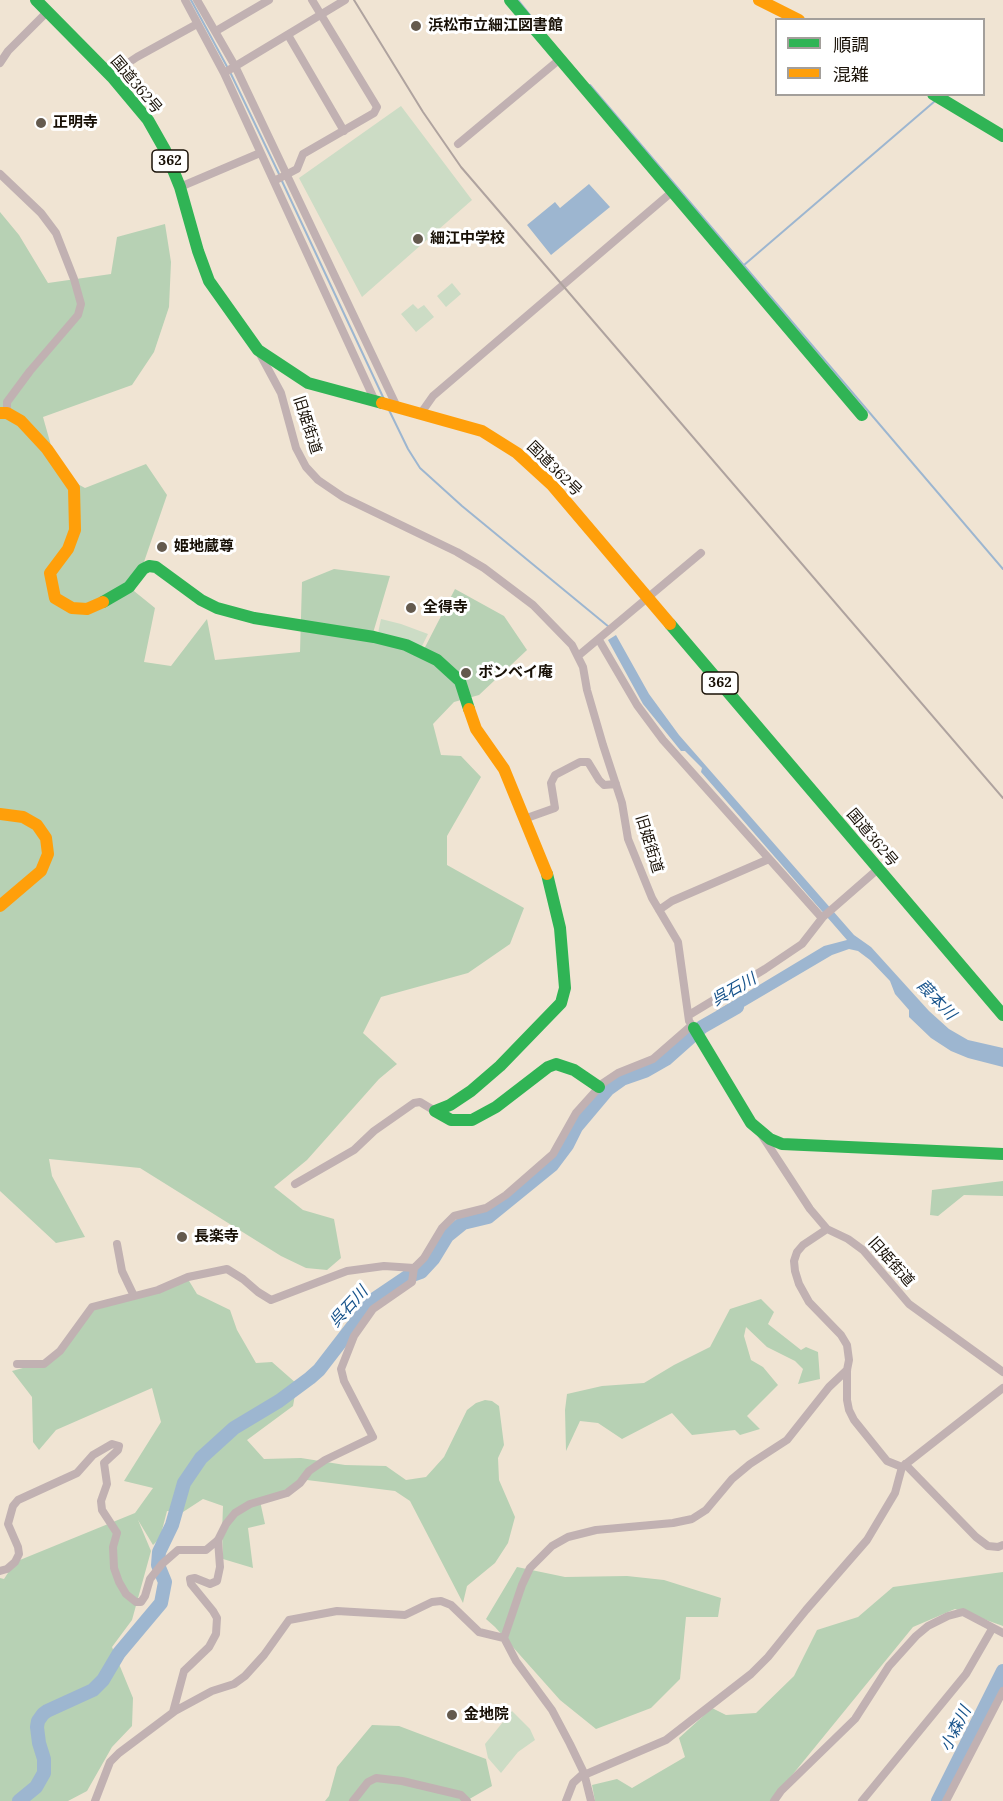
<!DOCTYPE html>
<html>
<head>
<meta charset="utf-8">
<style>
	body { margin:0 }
	#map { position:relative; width:1003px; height:1801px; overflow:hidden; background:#f0e4d3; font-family:Lora,"Noto Sans JP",serif }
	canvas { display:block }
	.legend { position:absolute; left:775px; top:18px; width:210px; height:78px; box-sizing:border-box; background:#fff; border:2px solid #a39f9b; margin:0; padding:8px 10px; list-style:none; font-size:18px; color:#181006 }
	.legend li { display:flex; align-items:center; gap:12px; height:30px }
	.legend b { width:30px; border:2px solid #a39f9b }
</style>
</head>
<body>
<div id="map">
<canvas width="1003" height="1801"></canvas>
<ul class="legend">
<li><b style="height:8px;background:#30b455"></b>順調</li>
<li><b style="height:8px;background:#ff9f0a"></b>混雑</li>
</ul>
</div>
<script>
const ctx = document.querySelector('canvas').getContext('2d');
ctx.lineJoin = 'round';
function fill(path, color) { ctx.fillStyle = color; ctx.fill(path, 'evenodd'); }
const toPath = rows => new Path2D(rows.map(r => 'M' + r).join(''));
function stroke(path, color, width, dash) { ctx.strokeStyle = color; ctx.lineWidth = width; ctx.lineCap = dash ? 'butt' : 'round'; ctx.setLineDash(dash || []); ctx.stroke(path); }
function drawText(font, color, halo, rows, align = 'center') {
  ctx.font = font + ' Lora,"Noto Sans JP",serif'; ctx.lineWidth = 6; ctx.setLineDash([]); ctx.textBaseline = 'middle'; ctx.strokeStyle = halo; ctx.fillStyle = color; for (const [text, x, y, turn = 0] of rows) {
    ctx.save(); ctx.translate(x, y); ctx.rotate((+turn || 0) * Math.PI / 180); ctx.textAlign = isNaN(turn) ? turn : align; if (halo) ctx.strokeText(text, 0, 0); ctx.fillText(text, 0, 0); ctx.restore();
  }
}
fill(toPath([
	[401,106,472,200,362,297,299,178],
	[452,283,461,294,446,307,437,296],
	[413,304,418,309,424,305,434,317,416,332,401,314],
	[381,619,401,624,428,634,421,648,378,633],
	[512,1711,530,1729,535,1740,518,1752,501,1773,488,1758,485,1744]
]), '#ccdcc5');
fill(toPath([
	[0,212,19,235,48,283,111,274,117,237,165,224,171,262,169,307,154,352,132,385,43,417,59,474,85,488,146,464,167,495,134,591,155,608,144,662,171,666,207,619,215,660,300,652,302,582,334,569,390,576,373,633,421,655,455,589,504,616,527,650,479,695,454,702,433,724,441,755,461,756,481,777,447,836,447,865,524,908,510,944,468,973,381,997,363,1033,397,1064,379,1079,307,1160,274,1187,303,1210,334,1219,341,1258,327,1270,306,1268,281,1256,140,1168,49,1159,52,1176,85,1237,56,1243,0,1191],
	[1003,1181,1003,1196,964,1195,938,1216,930,1215,932,1190],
	[186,1276,197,1294,230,1310,237,1330,256,1363,272,1362,297,1384,293,1406,247,1440,264,1459,301,1458,345,1465,386,1466,406,1480,426,1477,444,1457,467,1410,476,1403,485,1400,492,1401,499,1406,504,1445,498,1458,499,1480,515,1517,508,1543,495,1563,467,1586,463,1603,410,1501,395,1491,307,1480,260,1501,265,1524,248,1528,253,1568,223,1559,222,1533,223,1506,203,1499,183,1512,167,1511,160,1538,153,1545,138,1520,151,1551,132,1620,112,1647,133,1698,132,1726,112,1747,87,1791,68,1801,0,1801,0,1578,4,1579,15,1562,135,1513,153,1488,124,1481,161,1422,152,1388,56,1430,39,1450,33,1442,32,1397,12,1371,48,1361,92,1307,151,1292],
	[761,1299,774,1312,768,1324,801,1350,806,1347,818,1352,820,1379,798,1384,803,1369,795,1361,767,1347,746,1327,744,1336,751,1360,763,1367,778,1385,747,1416,760,1429,740,1435,735,1430,692,1435,672,1413,622,1439,598,1423,580,1421,566,1451,565,1410,567,1394,602,1386,644,1383,674,1365,710,1347,730,1309],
	[517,1567,565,1577,627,1576,664,1580,721,1598,718,1617,686,1617,680,1679,651,1708,596,1729,560,1700,495,1627,486,1619],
	[1003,1572,1003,1626,955,1609,913,1627,771,1801,595,1801,592,1785,617,1779,632,1788,685,1757,679,1738,712,1708,726,1715,756,1713,794,1676,817,1630,858,1617,893,1587],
	[372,1725,399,1726,486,1759,492,1786,466,1801,325,1801,329,1796,337,1767]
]), '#b7d1b4');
fill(toPath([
	[589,184,610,207,551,255,527,225,555,202,560,208],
	[616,635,649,694,679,735,854,935,871,947,929,1011,949,1029,968,1040,1003,1048,1003,1067,968,1058,951,1051,931,1038,909,1017,909,1010,895,994,890,981,870,960,858,951,849,949,832,955,725,1018,716,1011,824,946,847,940,701,772,702,768,685,751,681,751,643,704,608,640]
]), '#9db6d0');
stroke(toPath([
	[191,0,231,74,279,174],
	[518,0,530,15],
	[590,85,1003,569],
	[281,179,383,397],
	[744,265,935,101],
	[389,410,408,449,420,468,462,506,609,627]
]), '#9db6d0', 2);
stroke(toPath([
	[19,1801,36,1787,44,1773,44,1759,39,1743,37,1727,38,1721,43,1714,47,1711,93,1690,103,1680,119,1653,161,1603,165,1582,158,1565,159,1552,172,1525,184,1483,201,1458,234,1428,279,1401,310,1378,319,1370,373,1300,407,1277,421,1272,433,1259,447,1236,463,1223,488,1217,552,1165,567,1145,576,1127,608,1089,622,1079,645,1071,666,1059,702,1027,737,1007],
	[938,1801,1003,1671]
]), '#9db6d0', 14);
stroke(toPath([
	[185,0,224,73,375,401],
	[197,0,235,66,397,407],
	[216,31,269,0],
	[288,35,344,131],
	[0,63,8,51,47,12],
	[224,73,345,0],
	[112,77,122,67,137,57,197,24],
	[458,144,560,59],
	[0,174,41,213,56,233,74,279,81,304,78,315,30,371,7,402,7,413],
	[274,181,297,169,303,154,374,113,377,107,312,0],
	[180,187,260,153],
	[260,354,281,393,296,448,306,467,318,480,343,497,457,552,484,568,533,605,572,645,583,667,587,690,603,745,622,803,628,839,652,898,678,942,689,1021,694,1028],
	[421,413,433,396,673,191],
	[599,640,637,705,663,740,822,918],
	[578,656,701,553],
	[524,819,555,808,551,783,555,775,580,762,588,762,599,780,604,785,616,784],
	[659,910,672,901,769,859],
	[689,1015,765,969,802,944,823,917,878,869],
	[761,1134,810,1209,827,1229,848,1239,863,1250,909,1304,1003,1372],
	[295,1184,354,1150,374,1131,414,1103,420,1102,435,1111],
	[827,1229,803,1245,797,1252,794,1261,795,1271,799,1284,809,1302,841,1335,847,1345,849,1360,847,1370,847,1400,849,1410,854,1420,887,1461,902,1467],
	[117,1244,122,1271,134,1296],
	[17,1364,44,1364,60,1351,92,1307,158,1290,188,1277,227,1269,243,1279,258,1292,271,1300,347,1271,384,1266,414,1268],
	[905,1464,976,1537,988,1546,998,1547,1003,1545],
	[0,1571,7,1569,15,1562,19,1554,18,1547,8,1524,13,1506,18,1500,77,1473,93,1455,112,1444,119,1446,118,1450,104,1463,107,1484,101,1501,102,1510,117,1533,113,1547,114,1568,119,1582,126,1594,136,1602,141,1602,145,1596,150,1579,162,1564,178,1550,206,1550,218,1540,226,1524,235,1513,250,1504,287,1493,300,1483,309,1471,325,1460,373,1437,344,1381,341,1369,354,1336,373,1309,412,1282,414,1268,424,1258,442,1228,454,1216,486,1208,506,1195,553,1154,576,1113,603,1083,618,1073,653,1059,692,1025],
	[504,1638,522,1585,530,1568,552,1546,568,1537,596,1530,673,1523,692,1519,706,1510,732,1479,750,1464,787,1440,829,1387,847,1370],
	[173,1712,184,1671,209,1647,216,1634,217,1618,213,1611,191,1584,190,1579,195,1578,210,1584,217,1581,220,1567,218,1540],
	[584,1775,666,1740,751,1674,768,1657,806,1610,867,1540,895,1493,902,1467,1003,1388],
	[95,1801,110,1762,119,1753,175,1711,212,1691,234,1684,245,1676,264,1655,289,1620,337,1611,405,1615,432,1602,441,1601,451,1605,479,1632,504,1638,516,1661,552,1710,570,1744,584,1773,591,1801],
	[353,1801,368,1782,376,1778,402,1781,461,1795,467,1801],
	[566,1801,573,1783,584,1773],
	[774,1801,781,1791,855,1719,889,1666,916,1636,928,1626,948,1616,963,1612,1003,1633],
	[862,1801,966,1674,992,1629],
	[946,1801,1003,1691]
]), '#c1b1b2', 8);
stroke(toPath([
	[36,0,112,77,148,120,165,150,180,187,198,251,209,281,258,350,308,383,382,403],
	[510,0,862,415],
	[933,94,1003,136],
	[103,602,129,587,143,569,149,566,156,567,201,600,217,608,254,618,374,637,406,645,437,660,460,681,469,709],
	[670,624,1003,1015],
	[547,874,560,928,565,988,561,1003,500,1066,471,1091,450,1105,435,1111,451,1120,472,1120,496,1107,548,1067,556,1064,574,1070,599,1087],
	[694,1028,751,1123,770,1139,782,1144,1003,1154]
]), '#30b455', 12);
stroke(toPath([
	[759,0,799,20],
	[382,403,482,431,517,453,552,485,670,624],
	[0,413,7,413,21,421,47,449,74,488,75,530,68,549,50,573,55,598,72,608,87,609,103,602],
	[469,709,476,729,504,769,547,874],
	[0,814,23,817,37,825,46,838,48,854,41,871,0,906]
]), '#ff9f0a', 12);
stroke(toPath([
	[354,0,423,112,461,167,1003,798]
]), '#afa39f', 2);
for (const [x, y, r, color] of [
	[416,26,6,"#645a4e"],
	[41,123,6,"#645a4e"],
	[418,239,6,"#645a4e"],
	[162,547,6,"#645a4e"],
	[411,608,6,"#645a4e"],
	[466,673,6,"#645a4e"],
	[182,1237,6,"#645a4e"],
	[452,1715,6,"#645a4e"]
]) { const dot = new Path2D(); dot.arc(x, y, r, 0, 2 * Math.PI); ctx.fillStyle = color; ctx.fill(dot); stroke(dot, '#fff', 2); }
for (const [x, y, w] of [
	[170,161,36],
	[720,683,36]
]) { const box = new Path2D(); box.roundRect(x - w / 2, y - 11, w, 22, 4.5); ctx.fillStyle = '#fff'; ctx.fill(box); stroke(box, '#181006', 1.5); }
drawText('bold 14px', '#181006', null, [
	["362",170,161],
	["362",720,683]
]);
drawText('bold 15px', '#181006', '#fff', [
	["浜松市立細江図書館",428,26],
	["正明寺",53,123],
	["細江中学校",430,239],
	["姫地蔵尊",174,547],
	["全得寺",423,608],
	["ボンベイ庵",478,673],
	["長楽寺",194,1237],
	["金地院",464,1715]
], 'left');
drawText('15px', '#181006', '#fff', [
	["国道362号",136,85,50],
	["旧姫街道",307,425,72],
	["国道362号",554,469,45],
	["国道362号",872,838,50],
	["旧姫街道",649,844,73],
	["旧姫街道",891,1262,48]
]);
drawText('italic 16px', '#17538b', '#fff', [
	["呉石川",734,990,-30],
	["葭本川",936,1000,46],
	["呉石川",349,1307,-48],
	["小森川",956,1729,-63]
]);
</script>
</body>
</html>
